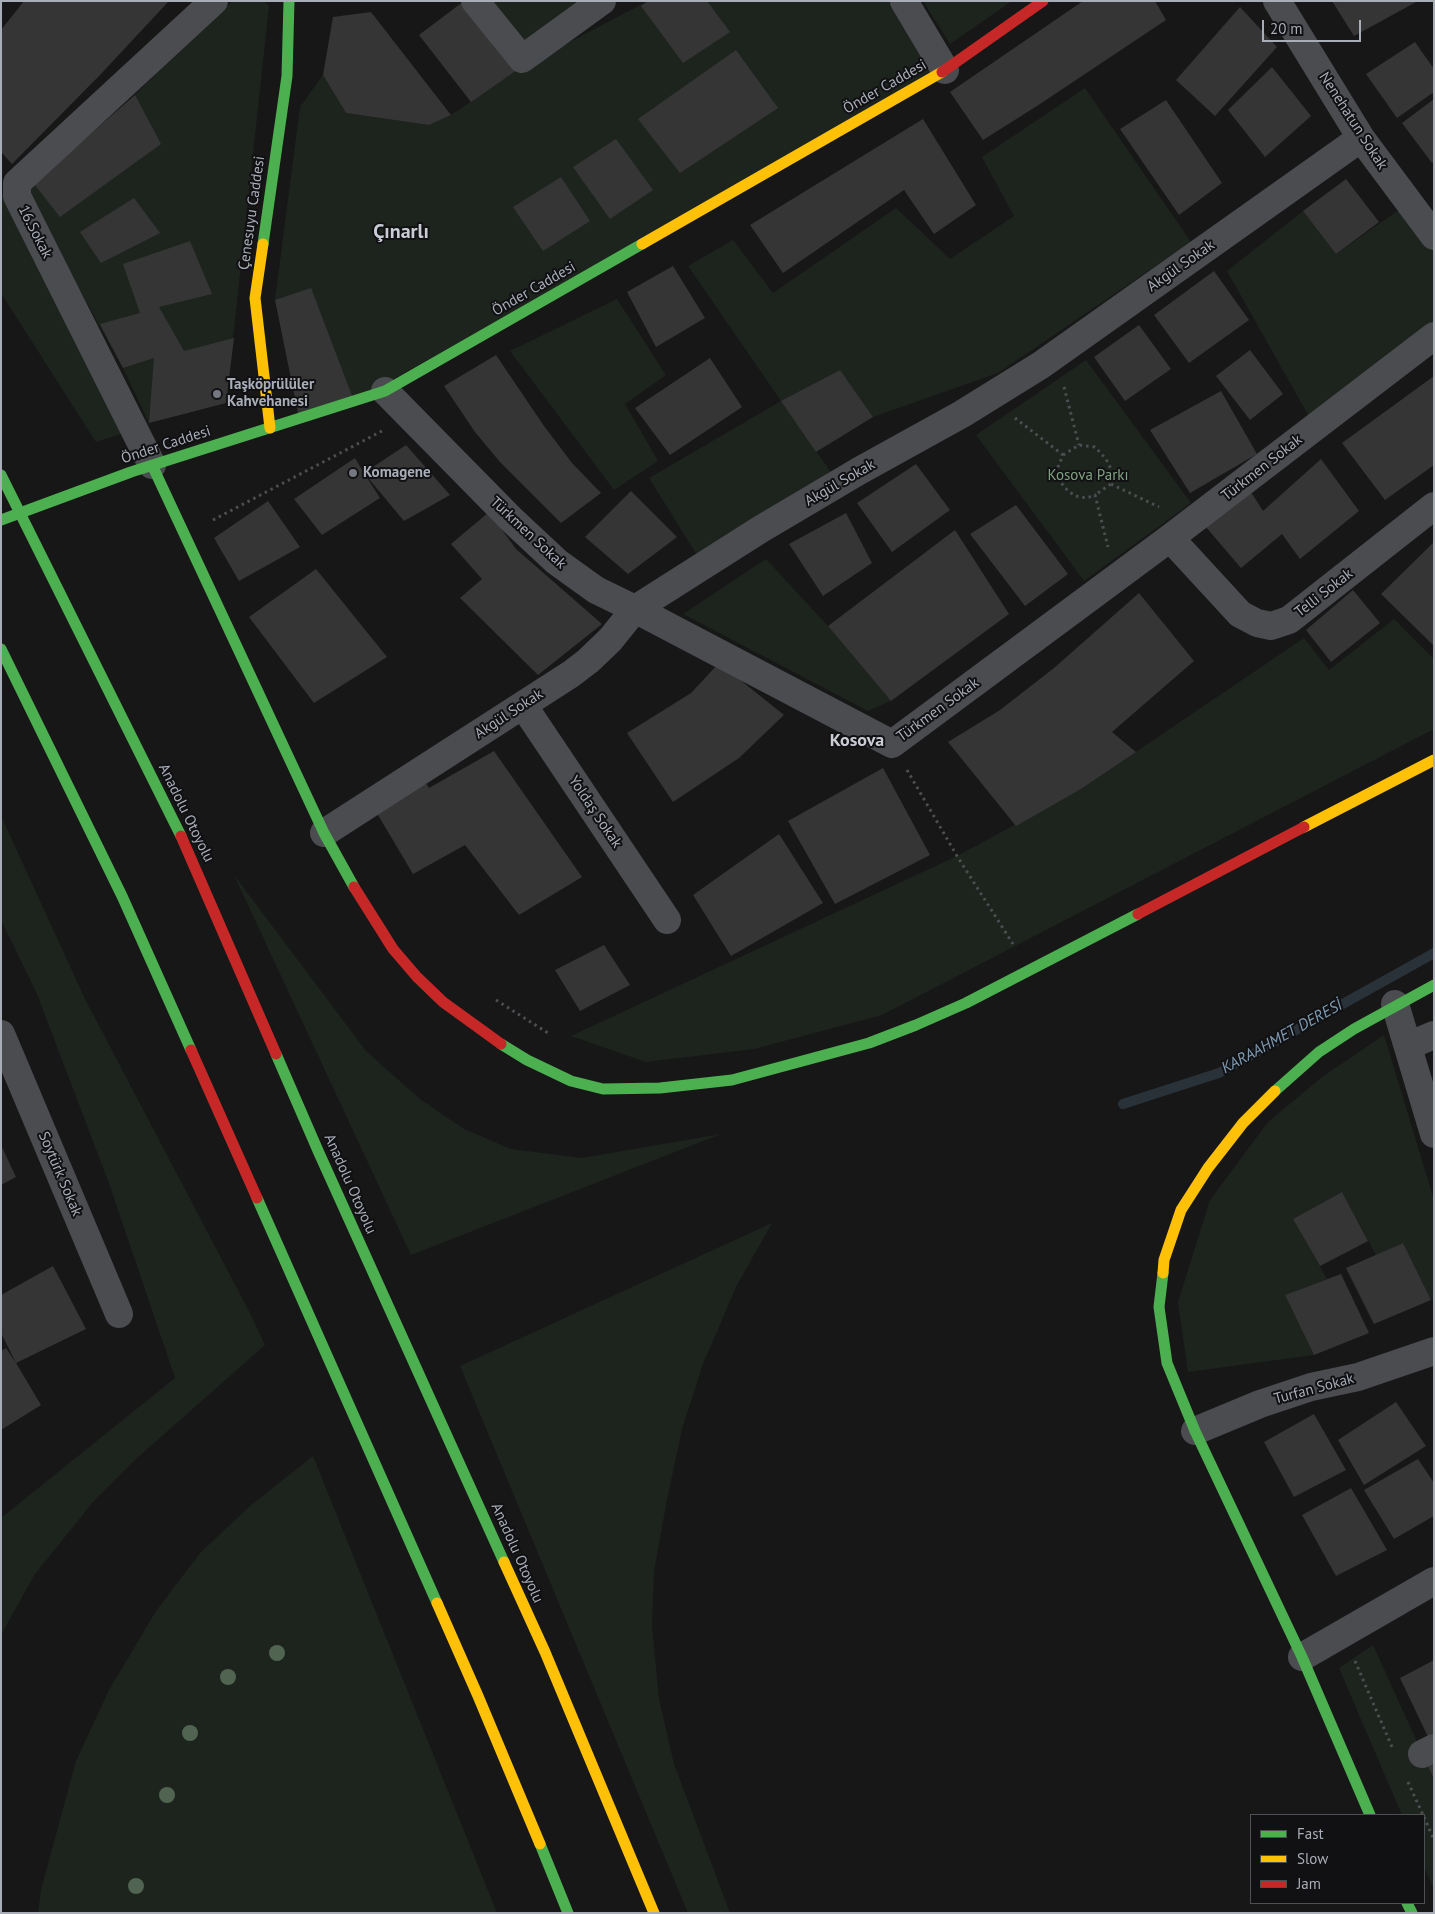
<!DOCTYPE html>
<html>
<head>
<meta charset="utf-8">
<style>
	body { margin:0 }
	#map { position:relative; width:1435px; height:1914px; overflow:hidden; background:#171717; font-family:"PT Sans",sans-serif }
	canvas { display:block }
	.frame { position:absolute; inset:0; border:2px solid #a8adb8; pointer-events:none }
	.legend { position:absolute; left:1250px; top:1814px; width:175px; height:90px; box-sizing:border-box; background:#111113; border:1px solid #4d4f55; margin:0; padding:6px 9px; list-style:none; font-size:15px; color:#a8adb8 }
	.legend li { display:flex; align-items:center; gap:10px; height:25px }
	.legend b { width:25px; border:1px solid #4d4f55 }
	.scale { position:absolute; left:1262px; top:20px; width:99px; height:22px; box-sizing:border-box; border:2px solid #a8adb8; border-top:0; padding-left:6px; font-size:15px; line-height:18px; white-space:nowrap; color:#a8adb8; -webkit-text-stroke:4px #111113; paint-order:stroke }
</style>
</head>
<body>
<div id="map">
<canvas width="1435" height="1914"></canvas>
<div class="frame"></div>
<ul class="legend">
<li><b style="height:6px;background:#4caf50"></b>Fast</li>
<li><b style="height:6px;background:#ffc107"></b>Slow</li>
<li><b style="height:6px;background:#c62828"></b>Jam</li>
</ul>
<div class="scale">20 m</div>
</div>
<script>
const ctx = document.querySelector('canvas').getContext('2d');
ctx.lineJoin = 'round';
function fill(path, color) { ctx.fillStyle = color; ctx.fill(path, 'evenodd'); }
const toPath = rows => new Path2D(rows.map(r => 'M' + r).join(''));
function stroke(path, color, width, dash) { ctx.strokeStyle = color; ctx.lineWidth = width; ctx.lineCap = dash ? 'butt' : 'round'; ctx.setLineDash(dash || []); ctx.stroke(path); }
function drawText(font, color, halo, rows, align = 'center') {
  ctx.font = font + ' "PT Sans",sans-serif'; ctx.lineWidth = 4; ctx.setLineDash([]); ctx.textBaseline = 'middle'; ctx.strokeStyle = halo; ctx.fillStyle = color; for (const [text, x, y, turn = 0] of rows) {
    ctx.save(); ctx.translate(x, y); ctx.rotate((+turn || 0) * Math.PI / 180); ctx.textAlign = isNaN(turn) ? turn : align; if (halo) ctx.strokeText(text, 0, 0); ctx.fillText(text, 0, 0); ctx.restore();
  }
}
fill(toPath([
	[233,1,264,1,269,6,226,403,149,423,123,368,30,200,31,180,86,138,135,95,199,30],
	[475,1,602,1,522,59],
	[648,1,904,1,945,70,354,401,275,300,300,107,323,75,346,113,429,125,451,115,520,68],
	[923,1,1012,1,950,44],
	[1085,88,1191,242,998,373,873,417,840,370,782,401,832,474,697,555,649,478,781,401,688,266,733,240,773,293,896,208,950,259,1014,216,982,157],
	[1,193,3,195,124,433,96,442,1,293],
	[1409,203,1434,236,1434,336,1315,427,1227,271,1303,211,1336,254],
	[617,299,666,375,625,404,658,461,614,490,510,351],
	[1086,360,1191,503,1084,581,976,435],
	[766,559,828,626,891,701,868,711,683,614],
	[1394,619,1434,659,1434,729,882,1015,754,1049,646,1062,571,1036,957,856,1081,789,1304,638,1329,670],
	[1,816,85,999,251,1315,265,1345,136,1459,93,1502,35,1574,1,1635,1,1518,175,1378,110,1186,37,994,1,920],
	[234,875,366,1051,420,1099,464,1129,511,1149,582,1158,721,1134,411,1255],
	[1384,1035,1434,1200,1434,1298,1431,1300,1403,1243,1376,1255,1342,1192,1293,1219,1327,1279,1285,1295,1314,1355,1188,1372,1178,1302,1210,1200,1268,1122,1322,1077],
	[772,1223,737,1285,703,1364,682,1429,667,1500,654,1571,652,1626,659,1699,674,1764,730,1913,688,1913,460,1366],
	[313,1456,497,1913,38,1913,41,1890,76,1761,109,1690,156,1611,200,1553,250,1506],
	[1373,1645,1434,1779,1434,1890,1424,1866,1424,1815,1402,1815,1339,1668]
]), '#1d241e');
stroke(toPath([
	[1123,1104,1219,1073,1434,953]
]), '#2a3239', 10);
fill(toPath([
	[24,1,169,1,100,75,12,164,1,152,1,30],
	[464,1,520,68,471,102,419,35],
	[648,1,707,1,730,32,683,63,641,6],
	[1083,1,1155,1,1166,20,1037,106,983,140,950,92],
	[1332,1,1418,1,1354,36],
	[1240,7,1277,47,1215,116,1176,80],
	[371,12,451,115,429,125,346,113,323,75,333,17],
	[1415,42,1434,69,1434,92,1397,118,1366,74],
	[736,50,778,108,680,173,638,119],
	[1272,67,1311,116,1265,157,1228,110],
	[135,95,161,144,60,217,31,180,86,138],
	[1434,99,1434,162,1432,163,1402,123],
	[1166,100,1222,183,1179,215,1120,129],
	[923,119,976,205,934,234,904,190,783,273,750,225],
	[616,139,653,190,610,219,573,167],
	[561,177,590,221,543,251,513,207],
	[1346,179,1379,222,1336,254,1303,211],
	[134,198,160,233,101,263,80,232],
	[190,241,212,294,159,307,184,351,234,338,226,403,149,423,154,358,123,368,100,324,140,313,123,264],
	[673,266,705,318,656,347,627,292],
	[1214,271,1249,320,1189,363,1154,315],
	[311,288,354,401,299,418,275,300],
	[1139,325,1171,369,1125,401,1094,357],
	[1250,350,1283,394,1250,420,1216,376],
	[496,355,544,426,572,463,601,493,561,523,500,462,475,432,444,386],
	[710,358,742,407,670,455,635,408],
	[840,370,873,417,816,452,781,401],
	[1434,376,1434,465,1385,500,1342,443],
	[1221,391,1257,454,1190,493,1150,430],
	[406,445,450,495,404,521,364,473,380,498,322,535,294,499,355,458,364,473],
	[1321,459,1359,511,1300,559,1282,534,1241,568,1205,526,1251,492,1263,511],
	[916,464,950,510,892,552,857,503],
	[631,491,677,537,628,574,585,537],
	[268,501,300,547,239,581,214,538],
	[1016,505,1068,574,1025,606,970,534],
	[489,512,516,549,602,624,538,675,460,598,482,579,451,544],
	[846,513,872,563,823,596,789,544],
	[955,530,1009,614,891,701,828,626],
	[1434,542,1434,646,1381,594],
	[316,569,387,657,314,703,249,617],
	[1353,590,1380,623,1331,662,1306,630],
	[1139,593,1194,661,1112,732,1136,752,1081,789,1016,826,948,742,1000,710,1054,668],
	[719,663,784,715,739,758,673,802,627,733,691,693],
	[494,751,582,877,519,915,465,845,413,874,375,810,424,780,429,788],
	[883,768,930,855,835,904,788,821],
	[779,834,823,903,731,956,693,895],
	[604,945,630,985,580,1011,555,970],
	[1,1145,16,1177,1,1185],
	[1342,1192,1368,1241,1320,1266,1293,1219],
	[1403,1243,1431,1300,1374,1324,1346,1268],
	[53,1266,86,1329,16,1363,41,1405,1,1430,1,1351,6,1348,16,1363,1,1333,1,1295],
	[1341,1274,1369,1333,1314,1355,1285,1295],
	[1396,1402,1426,1446,1364,1485,1338,1440],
	[1314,1414,1346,1470,1294,1497,1264,1442],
	[1418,1459,1434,1483,1434,1516,1394,1539,1364,1490],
	[1351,1488,1387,1550,1336,1576,1302,1515],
	[1434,1660,1434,1737,1429,1739,1400,1678],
	[1434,1761,1434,1779,1427,1764]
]), '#353536');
stroke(toPath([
	[1064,387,1079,445],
	[1015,418,1063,455,1058,467,1058,478,1065,488,1075,496,1087,498,1095,495,1108,547],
	[1063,455,1079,445,1095,447,1106,459,1112,471,1111,484,1095,495],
	[1111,484,1159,507],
	[213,520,382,431],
	[907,770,957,856,1013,944],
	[496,1000,548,1033],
	[1355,1661,1392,1747],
	[1408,1782,1423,1815],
	[1424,1817,1434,1840]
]), '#4d4e52', 3, [2.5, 4]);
stroke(toPath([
	[475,1,522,59,602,1],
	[904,1,945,70],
	[1277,1,1361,138,1434,236],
	[385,391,512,520,557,562,596,590,635,609,892,744,1170,538,1434,336],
	[152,465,17,196,17,183,214,1],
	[1170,538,1240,614,1257,623,1271,626,1289,620,1434,506],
	[523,705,667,920],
	[324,833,571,674,588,661,610,640,635,609,761,529,859,471,962,414,1041,365,1361,138],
	[1395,1004,1434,1134],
	[1,1034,119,1314],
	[1408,1046,1434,1035],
	[1195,1431,1260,1404,1311,1387,1358,1377,1434,1351],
	[1302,1657,1434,1581],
	[1422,1754,1434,1748]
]), '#4b4c50', 28);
stroke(toPath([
	[263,244,287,76,289,1],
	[152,465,324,833,354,887],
	[134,471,385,391,642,244],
	[1,475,181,836],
	[1,649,122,896,191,1050],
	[501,1044,527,1060,571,1081,603,1089,660,1088,732,1080,869,1043,916,1025,966,1003,1138,914],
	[276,1054,319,1153,504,1562],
	[1275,1091,1319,1052,1354,1029,1434,985],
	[257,1198,437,1603],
	[1163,1273,1159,1307,1167,1363,1195,1431,1302,1657,1370,1815],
	[540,1844,568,1913],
	[1407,1903,1412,1913]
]), '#4caf50', 11);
stroke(toPath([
	[263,244,255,298,270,428],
	[642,244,942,72],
	[1304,827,1434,760],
	[1163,1273,1164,1260,1181,1210,1208,1168,1243,1123,1275,1091],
	[504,1562,545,1652,654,1913],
	[437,1603,478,1696,540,1844]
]), '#ffc107', 11);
stroke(toPath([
	[942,72,1043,1],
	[181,836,276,1054],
	[354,887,393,949,417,977,443,1002,501,1044],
	[1138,914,1304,827],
	[191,1050,257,1198]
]), '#c62828', 11);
stroke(toPath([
	[1,520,131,472]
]), '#4caf50', 11);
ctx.fillStyle = '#506451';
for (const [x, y] of [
	[277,1653],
	[228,1677],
	[190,1733],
	[167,1795],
	[136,1886]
]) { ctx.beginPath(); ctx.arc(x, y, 8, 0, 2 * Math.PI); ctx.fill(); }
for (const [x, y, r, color] of [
	[217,394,5,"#757880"],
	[353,473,5,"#757880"]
]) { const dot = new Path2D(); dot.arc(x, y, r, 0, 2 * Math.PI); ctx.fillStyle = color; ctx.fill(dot); stroke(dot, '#111113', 2); }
drawText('15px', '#a8adb8', '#111113', [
	["Önder Caddesi",885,87,-30],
	["Nenehatun Sokak",1353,121,57],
	["Çenesuyu Caddesi",252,213,-82],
	["16.Sokak",35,232,63],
	["Akgül Sokak",1181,266,-35],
	["Önder Caddesi",534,289,-30],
	["Önder Caddesi",166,445,-18],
	["Türkmen Sokak",1262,468,-38],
	["Akgül Sokak",840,483,-30],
	["Türkmen Sokak",528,533,43],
	["Telli Sokak",1324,593,-38],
	["Türkmen Sokak",938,710,-36],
	["Akgül Sokak",509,714,-33],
	["Yoldaş Sokak",595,812,56],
	["Anadolu Otoyolu",186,813,64],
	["Soytürk Sokak",60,1174,67],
	["Anadolu Otoyolu",350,1184,66],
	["Turfan Sokak",1314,1389,-15],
	["Anadolu Otoyolu",517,1553,66]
]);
drawText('bold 15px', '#a8adb8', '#111113', [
	["Taşköprülüler",227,385],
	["Kahvehanesi",227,402],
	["Komagene",363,473]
], 'left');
drawText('15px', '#7fa381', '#111113', [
	["Kosova Parkı",1088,476]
]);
drawText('italic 16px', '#7f9bb3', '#111113', [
	["KARAAHMET DERESİ",1282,1037,-29]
]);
drawText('bold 18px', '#c9ccd4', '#111113', [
	["Kosova",857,741]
]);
drawText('bold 20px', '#c9ccd4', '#111113', [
	["Çınarlı",401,232]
]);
</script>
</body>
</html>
